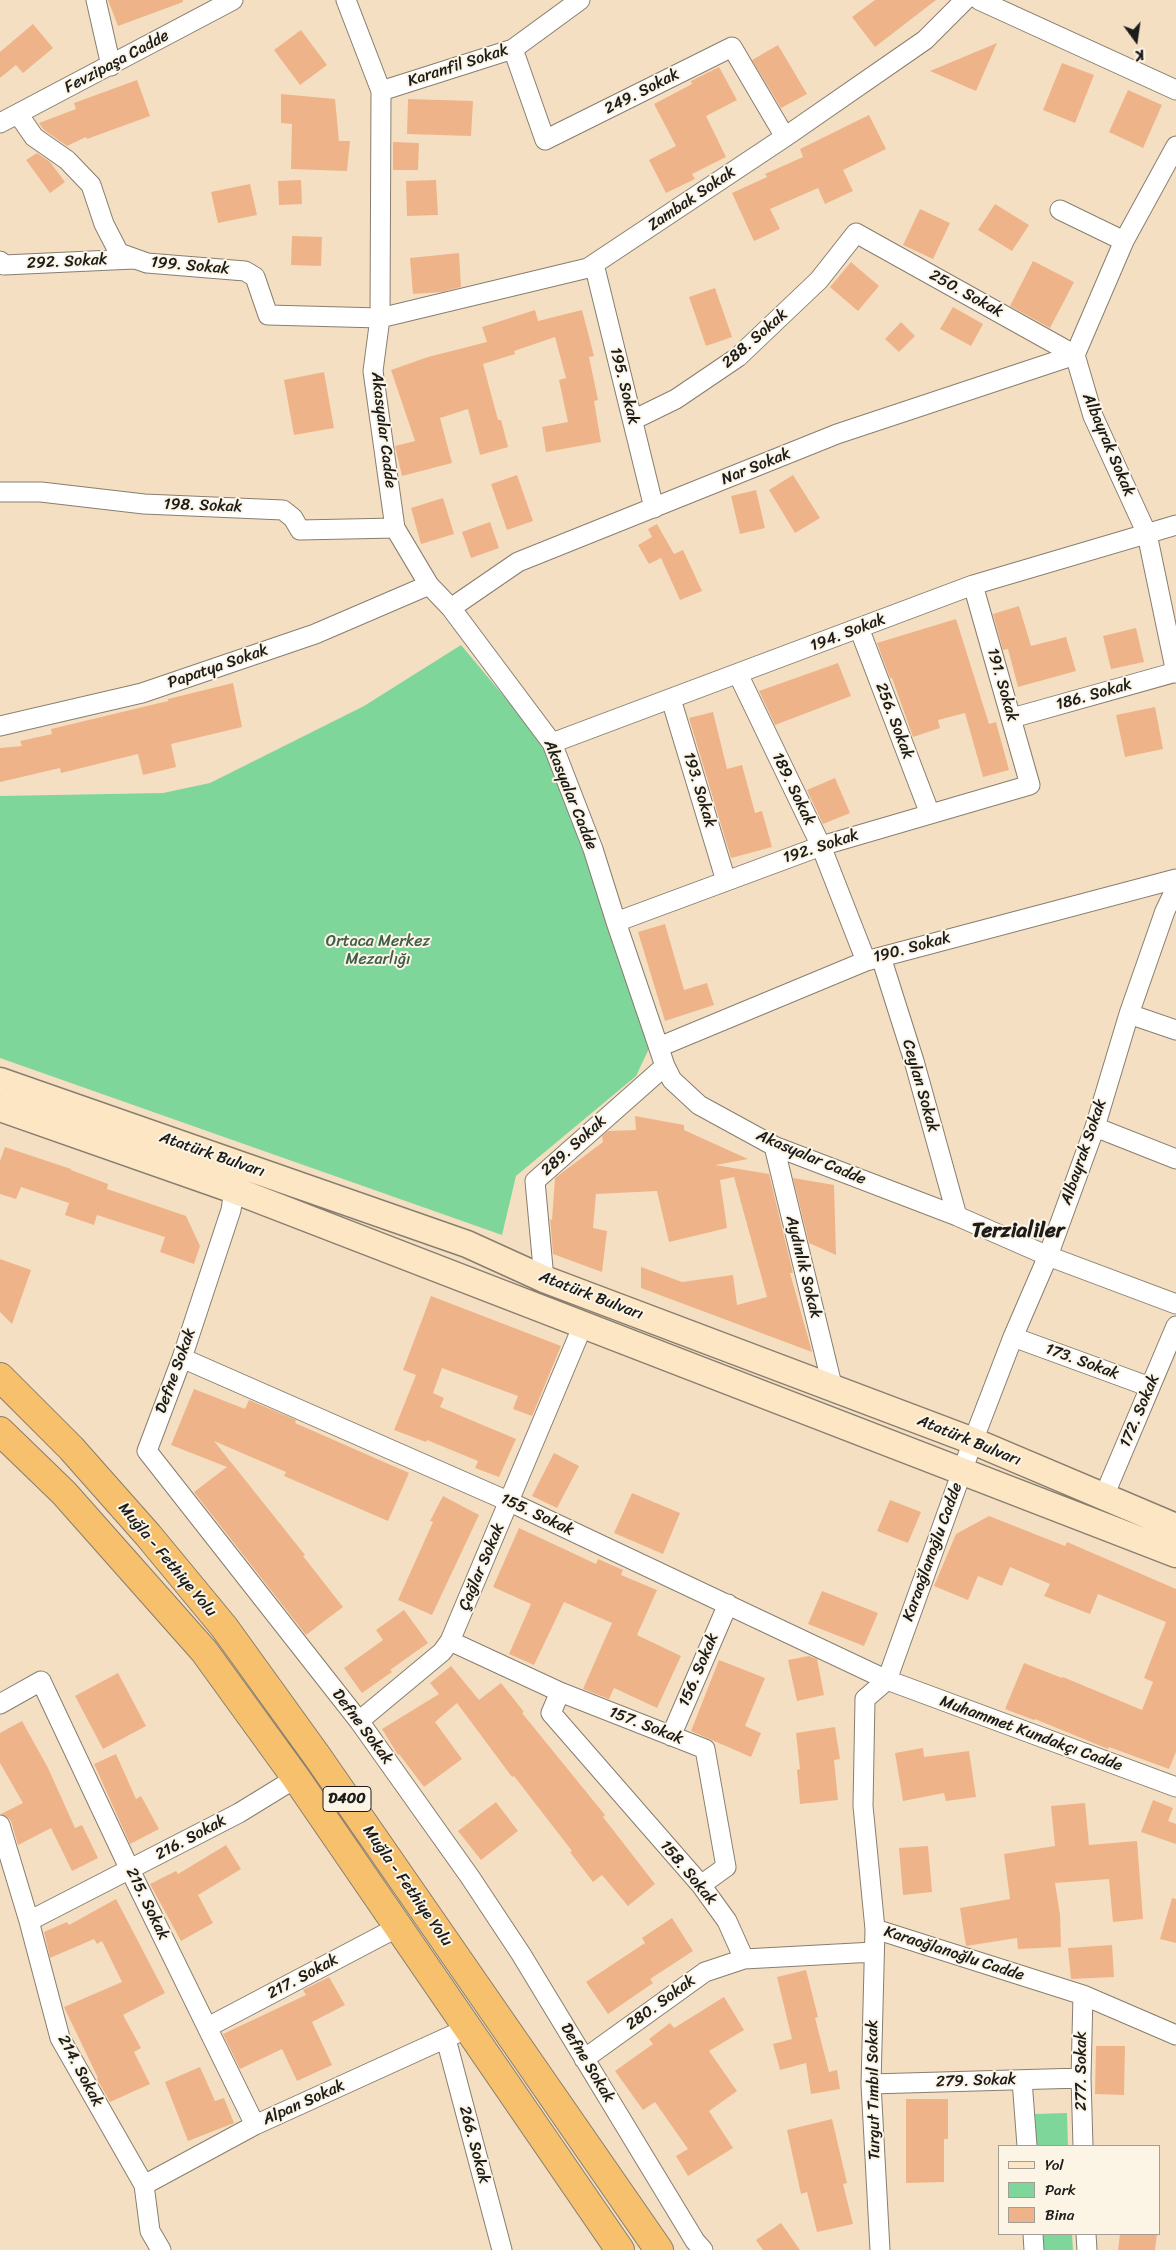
<!DOCTYPE html>
<html>
<head>
<meta charset="utf-8">
<style>
	body { margin:0 }
	#map { position:relative; width:1176px; height:2250px; overflow:hidden; background:#f5dfc2; font-family:Sriracha,sans-serif }
	canvas { display:block }
	.legend { position:absolute; left:998px; top:2145px; width:162px; height:90px; box-sizing:border-box; background:#fcf5e5; border:1px solid #a29e95; margin:0; padding:6px 9px; list-style:none; font-size:15px; color:#1c1c1c }
	.legend li { display:flex; align-items:center; gap:10px; height:25px }
	.legend b { width:25px; border:1px solid #a29e95 }
	.north { position:absolute; left:1111px; top:15px; width:50px; height:50px; -webkit-text-stroke:4px #fcf5e5; paint-order:stroke; rotate:166deg; font-size:14px; font-weight:700; line-height:20px; text-align:center; color:#1c1c1c }
	.north::after { content:''; display:block; margin:auto; width:18px; height:22px; background:#1c1c1c; clip-path:polygon(50% 0,100% 100%,50% 72%,0 100%) }
</style>
</head>
<body>
<div id="map">
<canvas width="1176" height="2250"></canvas>
<ul class="legend">
<li><b style="height:6px;background:#fce6c4"></b>Yol</li>
<li><b style="height:14px;background:#7fd69b"></b>Park</li>
<li><b style="height:14px;background:#efb389"></b>Bina</li>
</ul>
<div class="north">K</div>
</div>
<script>
const ctx = document.querySelector('canvas').getContext('2d');
ctx.lineJoin = 'round';
function fill(path, color) { ctx.fillStyle = color; ctx.fill(path, 'evenodd'); }
const toPath = rows => new Path2D(rows.map(r => 'M' + r).join(''));
function stroke(path, color, width, dash) { ctx.strokeStyle = color; ctx.lineWidth = width; ctx.lineCap = dash ? 'butt' : 'round'; ctx.setLineDash(dash || []); ctx.stroke(path); }
function drawText(font, color, halo, rows, align = 'center') {
  ctx.font = font + ' Sriracha,sans-serif'; ctx.lineWidth = 4; ctx.setLineDash([]); ctx.textBaseline = 'middle'; ctx.strokeStyle = halo; ctx.fillStyle = color; for (const [text, x, y, turn = 0] of rows) {
    ctx.save(); ctx.translate(x, y); ctx.rotate((+turn || 0) * Math.PI / 180); ctx.textAlign = isNaN(turn) ? turn : align; if (halo) ctx.strokeText(text, 0, 0); ctx.fillText(text, 0, 0); ctx.restore();
  }
}
fill(toPath([
	[461,645,543,743,634,989,655,1036,636,1076,516,1176,502,1235,0,1058,0,796,163,793,210,783,364,706],
	[1067,2113,1068,2146,1036,2146,1035,2114],
	[1040,2234,1072,2234,1073,2250,1041,2250]
]), '#7fd69b');
fill(toPath([
	[108,0,183,0,183,2,118,26],
	[875,0,936,0,875,47,852,17],
	[33,24,53,48,23,73,16,65,0,78,0,52],
	[301,30,327,65,300,85,274,50],
	[997,43,976,91,930,71],
	[778,45,807,94,781,108,752,60],
	[1062,63,1094,75,1075,123,1043,110],
	[719,67,737,100,706,116,726,157,692,174,695,179,666,193,649,160,676,146,654,104,692,84,691,81],
	[137,80,150,116,87,139,86,137,67,146,44,130,39,123,76,109,74,103],
	[1128,90,1162,105,1143,148,1109,132],
	[281,94,335,99,339,141,350,141,347,171,291,169,292,124,281,123],
	[408,99,473,101,471,136,407,134],
	[869,115,886,149,843,170,853,191,825,204,818,188,770,209,780,229,754,241,732,193,767,177,765,174,803,157,800,149],
	[393,142,419,143,418,170,393,170],
	[37,153,50,162,65,182,50,193,26,160],
	[301,180,302,204,279,205,278,181],
	[436,180,438,215,407,216,406,181],
	[250,184,257,215,218,223,211,192],
	[995,204,1029,225,1012,251,978,230],
	[920,209,950,223,933,259,903,245],
	[292,236,322,237,321,266,291,265],
	[459,253,461,287,442,292,413,294,410,258],
	[1033,261,1074,282,1050,328,1010,306],
	[851,262,879,286,858,311,830,287],
	[715,288,732,337,706,346,689,297],
	[953,307,983,324,971,346,940,329],
	[535,310,538,321,582,310,594,356,589,357,598,400,594,401,601,442,546,452,542,427,568,422,559,380,566,378,555,337,514,351,515,354,483,364,498,420,501,420,508,447,480,455,468,409,440,418,452,463,402,476,395,446,415,441,391,370,428,357,487,342,482,327],
	[901,322,915,336,899,352,885,339],
	[324,372,334,428,294,435,284,380],
	[517,475,533,521,507,530,491,484],
	[793,475,820,518,795,533,769,490],
	[756,490,765,528,740,534,731,496],
	[443,498,454,534,421,544,411,508],
	[490,522,499,548,471,558,462,532],
	[657,524,674,554,683,550,702,591,680,600,661,558,649,564,638,545,652,537,648,529],
	[1019,606,1031,646,1066,637,1076,671,1018,687,1008,649,1003,650,993,614],
	[956,619,989,724,996,722,1009,770,983,777,965,713,938,720,940,728,913,737,892,678,890,678,877,643],
	[1136,628,1144,662,1111,669,1103,636],
	[838,663,851,696,775,725,759,691],
	[233,683,242,727,171,744,176,767,143,775,138,754,61,773,60,768,0,782,0,748,22,746,20,741,52,734,51,729,168,701,168,699],
	[1155,707,1163,749,1125,757,1116,715],
	[713,712,727,769,742,765,755,813,762,811,772,847,731,858,689,718],
	[835,778,850,813,823,824,807,790],
	[665,924,684,990,707,983,714,1005,665,1021,638,932],
	[635,1116,684,1125,684,1130,748,1159,715,1165,769,1174,793,1273,790,1273,812,1352,641,1288,641,1267,682,1282,733,1275,737,1305,767,1297,734,1177,720,1180,727,1228,669,1242,657,1191,596,1194,593,1228,607,1231,602,1272,553,1254,550,1219,552,1220,555,1178,603,1142,602,1136,608,1131,636,1130],
	[5,1147,71,1169,71,1170,108,1184,107,1189,186,1216,200,1246,194,1264,160,1252,165,1237,97,1215,94,1225,65,1215,69,1203,21,1187,16,1199,0,1194,0,1161],
	[793,1178,834,1185,836,1255,809,1243],
	[0,1259,31,1270,12,1324,0,1312],
	[431,1296,561,1346,532,1416,513,1409,518,1396,442,1368,433,1393,444,1398,440,1407,516,1439,499,1477,475,1468,478,1461,427,1440,426,1442,394,1430,416,1375,403,1370],
	[194,1389,245,1409,249,1400,296,1420,295,1423,409,1473,388,1521,284,1476,286,1472,214,1441,305,1555,303,1556,343,1607,306,1635,194,1492,227,1467,171,1445],
	[554,1453,579,1466,557,1508,532,1496],
	[632,1493,680,1513,663,1554,614,1533],
	[443,1496,479,1515,432,1615,398,1600,433,1522,430,1521],
	[890,1500,921,1512,908,1543,877,1531],
	[989,1516,1065,1546,1067,1542,1176,1589,1176,1752,1169,1769,1109,1747,1108,1749,1035,1719,1034,1720,1005,1709,1024,1663,1062,1678,1063,1677,1142,1710,1153,1682,1144,1678,1166,1622,1098,1594,1090,1614,1044,1596,1050,1584,1010,1567,1002,1586,978,1576,968,1600,934,1586,956,1534],
	[519,1528,596,1564,598,1559,623,1570,621,1575,657,1590,637,1635,681,1656,657,1708,614,1688,609,1699,583,1689,612,1623,564,1602,534,1665,509,1654,531,1604,493,1587],
	[822,1591,878,1613,864,1646,808,1624],
	[404,1610,428,1643,390,1670,392,1672,362,1693,344,1668,383,1640,376,1630],
	[809,1656,817,1659,824,1695,797,1701,788,1660],
	[719,1660,765,1678,745,1726,761,1733,751,1757,691,1731],
	[451,1666,479,1700,501,1683,524,1712,522,1713,605,1815,603,1817,655,1884,628,1906,602,1875,593,1882,570,1852,572,1851,514,1776,512,1777,457,1703,435,1722,462,1759,424,1787,399,1754,398,1755,382,1729,439,1694,430,1683],
	[118,1673,146,1726,103,1749,75,1696],
	[22,1721,48,1768,75,1828,82,1825,98,1858,72,1871,51,1828,18,1845,11,1821,7,1817,1,1814,23,1803,0,1763,0,1733],
	[835,1727,840,1759,834,1760,838,1800,800,1804,797,1770,800,1769,796,1733],
	[923,1748,924,1757,969,1751,976,1797,946,1801,944,1793,903,1801,895,1753],
	[116,1754,136,1799,141,1796,159,1829,130,1844,94,1764],
	[1153,1800,1173,1808,1168,1821,1176,1824,1176,1844,1141,1832],
	[496,1802,518,1831,481,1860,458,1831],
	[1085,1803,1089,1845,1137,1841,1143,1919,1113,1922,1109,1879,1055,1883,1060,1915,1061,1947,1018,1949,1017,1938,966,1946,960,1908,1010,1899,1004,1854,1055,1846,1051,1806],
	[226,1845,241,1869,198,1895,213,1923,181,1941,150,1884,176,1871,178,1874],
	[928,1846,932,1892,903,1895,899,1848],
	[1172,1898,1176,1899,1176,1943,1160,1939],
	[116,1899,165,1993,123,2015,141,2048,134,2052,150,2084,110,2102,97,2079,98,2078,64,2007,122,1982,102,1941,97,1944,94,1939,50,1958,44,1932,67,1922,69,1925],
	[672,1918,693,1951,650,1979,653,1983,608,2014,586,1982,645,1943,642,1938],
	[1112,1945,1114,1977,1071,1979,1068,1948],
	[806,1970,818,2017,815,2018,829,2072,837,2070,840,2089,811,2094,806,2063,780,2070,773,2044,792,2039,777,1977],
	[329,1977,345,2005,312,2022,332,2065,297,2081,282,2049,240,2069,223,2034,306,1995,303,1990],
	[724,1997,744,2030,709,2051,737,2091,709,2111,733,2148,688,2176,676,2156,688,2149,655,2102,643,2110,615,2071,653,2044,649,2039,670,2023,674,2028],
	[1096,2046,1125,2046,1124,2095,1095,2094],
	[200,2067,215,2101,224,2098,234,2123,188,2141,165,2082],
	[906,2099,948,2099,948,2139,944,2139,944,2182,906,2183],
	[832,2119,847,2183,843,2184,853,2224,817,2232,807,2192,801,2194,787,2130],
	[781,2223,800,2250,763,2250,756,2240],
	[1120,2234,1157,2234,1155,2250,1118,2250]
]), '#efb389');
const street = toPath([
	[96,0,111,66],
	[346,0,381,91,380,318,373,371,395,528,429,585,451,608,552,743,593,849,616,922,665,1066,672,1080,699,1105,774,1146,957,1216,1048,1256,1176,1304],
	[979,0,1176,90],
	[513,49,545,140,732,47,785,137],
	[381,91,513,49,580,0],
	[18,114,34,137,67,160,91,185,104,224,119,253,147,263,245,271,255,277,268,315,380,318,588,268,785,137,925,40,965,0],
	[0,123,233,0],
	[1176,146,1124,241,1075,355,1093,416,1147,534,1176,673],
	[1060,210,1124,241],
	[0,261,4,265,134,259],
	[594,264,654,508],
	[633,420,676,399,738,357,819,280,856,233,1075,355],
	[0,492,41,492,144,504,283,510,293,518,300,530,395,528],
	[451,608,518,562,837,434,1075,355],
	[859,628,930,814],
	[738,674,821,846,866,961],
	[671,699,726,881],
	[1012,718,1176,672],
	[0,726,142,693,315,634,429,585],
	[552,743,973,585,1176,525],
	[616,922,821,846,1030,785,973,585],
	[881,957,914,1061,957,1216],
	[1129,1014,1176,1030],
	[659,1047,866,961,1176,879],
	[1095,1127,1176,1159],
	[774,1146,833,1389],
	[234,1190,231,1210,182,1358,147,1451,359,1721,470,1877,521,1954,695,2241,703,2250],
	[544,1279,535,1181,665,1066],
	[1013,1337,1150,1387],
	[182,1358,510,1502,887,1680,1176,1787],
	[1104,1496,1176,1326],
	[450,1641,560,1692,705,1749,726,1867,701,1885],
	[560,1692,551,1713,701,1885,727,1921,744,1959,874,1952],
	[0,1704,41,1681,130,1870,255,2125],
	[359,1721,442,1652,450,1641,583,1325],
	[671,1736,728,1604],
	[0,1825,29,1921,60,2038,144,2185,150,2231,161,2250],
	[29,1921,239,1813,296,1778],
	[875,1929,1083,1995,1176,2035],
	[1083,1995,1081,2078,1083,2146],
	[208,2027,398,1927],
	[446,2039,502,2250],
	[584,2059,705,1972,744,1959],
	[1022,2080,1027,2146],
	[871,2084,1081,2078],
	[144,2185,255,2125,468,2028],
	[1033,2234,1034,2250],
	[1086,2234,1087,2250],
	[880,2250,871,2084,875,1929,863,1806,865,1699,887,1680,973,1441,1013,1337,1048,1256,1095,1127,1129,1014,1165,911,1176,888]
]);
const secondary = toPath([
	[0,1081,467,1244,544,1279,973,1441,1176,1527],
	[0,1108,234,1190,1176,1554]
]);
const highway = toPath([
	[0,1377,71,1448,148,1535,224,1627,317,1756,659,2250],
	[0,1431,64,1493,204,1651,296,1778,620,2250]
]);
stroke(street, '#887e6f', 21);
stroke(secondary, '#887e6f', 29);
stroke(highway, '#887e6f', 30);
stroke(street, '#fff', 19);
stroke(secondary, '#fce6c4', 26);
stroke(highway, '#f7c06c', 28);
for (const [x, y, w] of [
	[347,1799,48]
]) { const box = new Path2D(); box.roundRect(x - w / 2, y - 12.5, w, 25, 4); ctx.fillStyle = '#fcf5e5'; ctx.fill(box); stroke(box, '#1c1c1c', 1); }
drawText('bold 15px', '#1c1c1c', null, [
	["D400",347,1799]
]);
drawText('16px', '#1c1c1c', '#fcf5e5', [
	["Fevzipaşa Cadde",117,62,-28],
	["Karanfil Sokak",458,66,-18],
	["249. Sokak",642,92,-27],
	["Zambak Sokak",692,199,-34],
	["292. Sokak",67,262,-3],
	["199. Sokak",190,266,5],
	["250. Sokak",966,294,29],
	["288. Sokak",755,339,-41],
	["195. Sokak",624,386,76],
	["Akasyalar Cadde",383,430,83],
	["Albayrak Sokak",1108,445,67],
	["Nar Sokak",756,467,-22],
	["198. Sokak",203,506,2],
	["194. Sokak",848,633,-21],
	["Papatya Sokak",218,667,-19],
	["191. Sokak",1002,685,74],
	["186. Sokak",1094,695,-16],
	["256. Sokak",894,721,69],
	["189. Sokak",793,789,64],
	["193. Sokak",699,790,73],
	["Akasyalar Cadde",570,795,68],
	["192. Sokak",821,847,-18],
	["190. Sokak",912,948,-15],
	["Ceylan Sokak",920,1086,74],
	["289. Sokak",574,1146,-42],
	["Albayrak Sokak",1084,1152,-71],
	["Atatürk Bulvarı",212,1155,19],
	["Akasyalar Cadde",811,1158,23],
	["Aydınlık Sokak",803,1267,76],
	["Atatürk Bulvarı",591,1296,21],
	["173. Sokak",1082,1362,20],
	["Defne Sokak",176,1371,-70],
	["172. Sokak",1140,1411,-67],
	["Atatürk Bulvarı",969,1441,22],
	["155. Sokak",537,1515,25],
	["Karaoğlanoğlu Cadde",933,1552,-70],
	["Muğla - Fethiye Yolu",167,1560,50],
	["Çağlar Sokak",482,1567,-67],
	["156. Sokak",699,1670,-67],
	["157. Sokak",646,1726,21],
	["Defne Sokak",362,1727,53],
	["Muhammet Kundakçı Cadde",1031,1734,20],
	["216. Sokak",191,1838,-28],
	["158. Sokak",688,1873,50],
	["Muğla - Fethiye Yolu",407,1886,55],
	["215. Sokak",147,1904,64],
	["Karaoğlanoğlu Cadde",954,1954,18],
	["217. Sokak",303,1977,-28],
	["280. Sokak",661,2003,-36],
	["Defne Sokak",587,2063,59],
	["214. Sokak",80,2071,62],
	["277. Sokak",1082,2071,-90],
	["279. Sokak",976,2081,-2],
	["Turgut Tımbıl Sokak",874,2090,-91],
	["Alpan Sokak",304,2103,-24],
	["266. Sokak",474,2145,75]
]);
drawText('16px', '#3f5d48', '#fcf5e5', [
	["Ortaca Merkez",378,942],
	["Mezarlığı",378,960]
]);
drawText('bold 21px', '#1c1c1c', '#fcf5e5', [
	["Terzialiler",1018,1232]
]);
</script>
</body>
</html>
